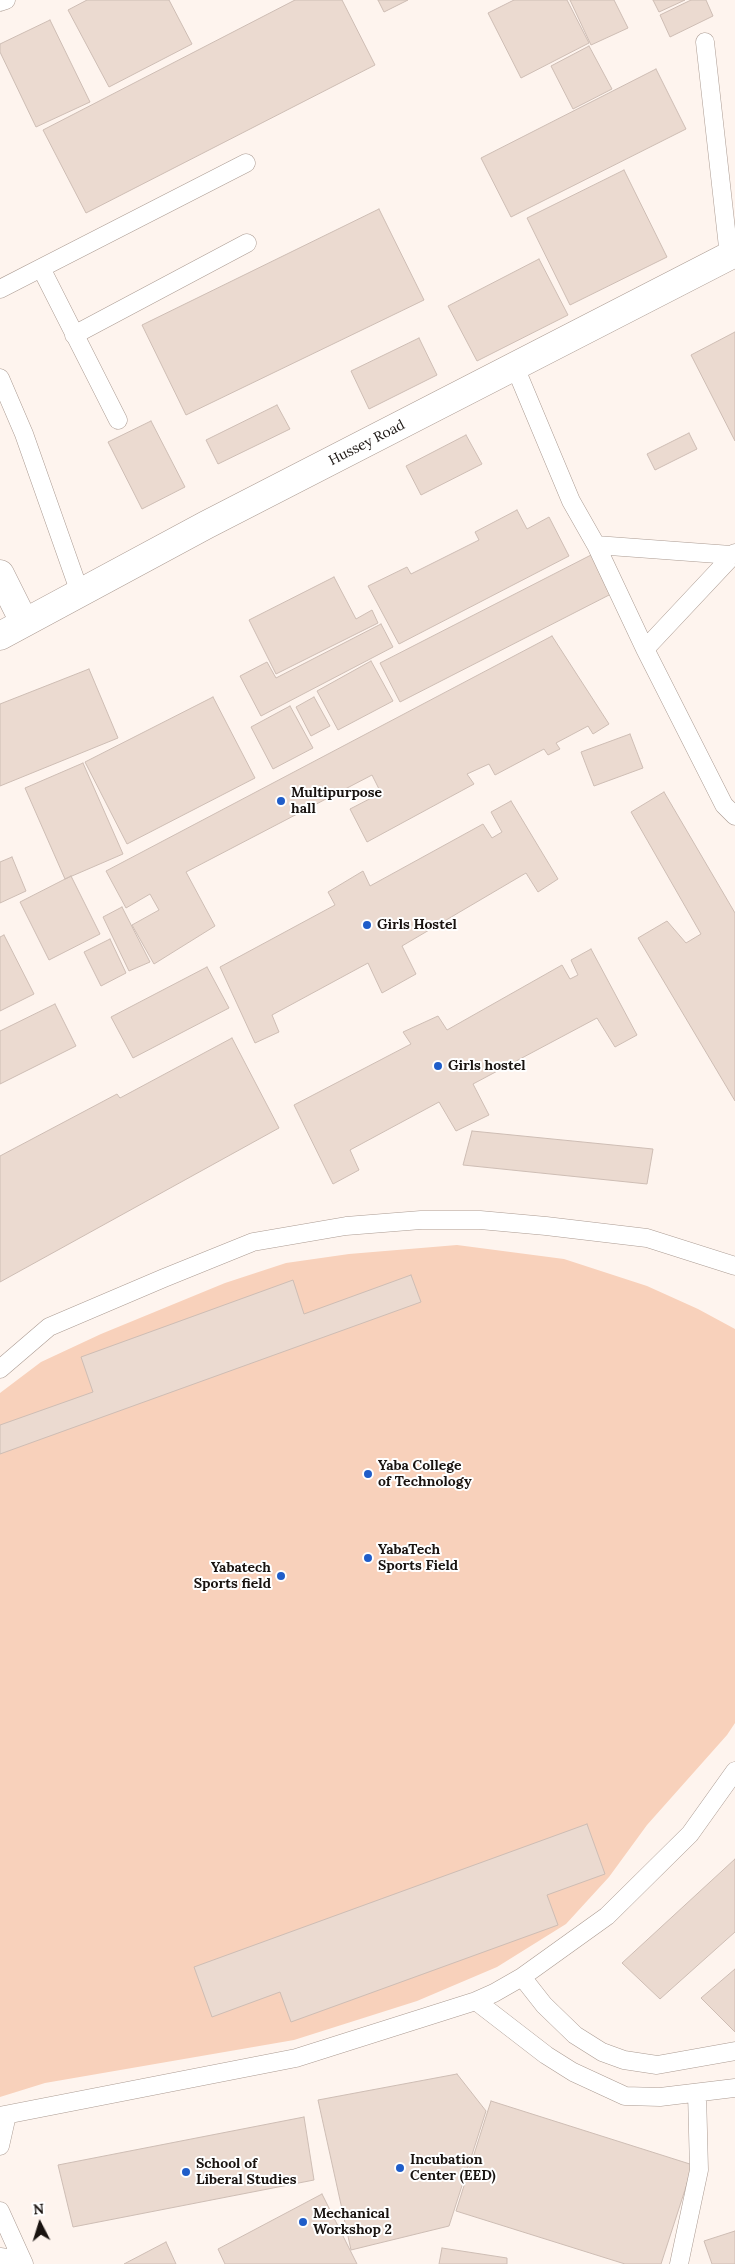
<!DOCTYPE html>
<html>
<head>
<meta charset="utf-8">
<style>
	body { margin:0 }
	#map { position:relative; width:735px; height:2264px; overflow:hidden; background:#fef4ee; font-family:Lora,serif }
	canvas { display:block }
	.north { position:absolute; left:15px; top:2199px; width:50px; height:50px; -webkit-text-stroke:4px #fff; paint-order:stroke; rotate:355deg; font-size:14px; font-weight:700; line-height:20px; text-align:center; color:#191310 }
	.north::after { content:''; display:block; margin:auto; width:18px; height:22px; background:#191310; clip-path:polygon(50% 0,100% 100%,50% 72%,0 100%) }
</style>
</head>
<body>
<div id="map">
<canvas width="735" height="2264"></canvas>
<div class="north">N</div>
</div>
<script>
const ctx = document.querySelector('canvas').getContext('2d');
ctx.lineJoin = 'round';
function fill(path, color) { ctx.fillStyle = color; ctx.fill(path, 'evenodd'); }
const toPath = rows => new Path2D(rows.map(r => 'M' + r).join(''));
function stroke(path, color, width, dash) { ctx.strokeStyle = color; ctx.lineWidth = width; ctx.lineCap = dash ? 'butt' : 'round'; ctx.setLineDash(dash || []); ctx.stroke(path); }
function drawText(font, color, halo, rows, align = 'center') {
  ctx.font = font + ' Lora,serif'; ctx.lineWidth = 4; ctx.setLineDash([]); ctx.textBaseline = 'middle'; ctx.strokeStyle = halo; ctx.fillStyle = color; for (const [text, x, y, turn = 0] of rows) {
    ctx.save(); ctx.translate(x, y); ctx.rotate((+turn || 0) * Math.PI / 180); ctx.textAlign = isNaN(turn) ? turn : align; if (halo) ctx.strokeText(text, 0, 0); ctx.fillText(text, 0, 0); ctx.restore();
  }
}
fill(toPath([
	[457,1245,564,1259,647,1286,698,1309,735,1329,735,1723,727,1735,647,1825,609,1877,566,1924,497,1967,417,2001,294,2040,45,2083,0,2097,0,1393,41,1362,101,1334,225,1283,286,1263,349,1254]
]), '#f8d1bb');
const building = toPath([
	[87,0,169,0,192,44,109,87,68,10,87,0],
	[295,0,342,0,375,65,86,213,43,130,295,0],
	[378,0,408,0,384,12,378,0],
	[514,0,567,0,589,43,521,78,488,13,514,0],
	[570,0,614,0,628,28,591,45,570,0],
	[653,0,685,0,659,12,653,0],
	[691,0,706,0,713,16,670,37,660,15,691,0],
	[50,20,90,102,36,127,0,52,0,44,50,20],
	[589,46,612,89,573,109,551,66,589,46],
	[656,69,686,129,511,217,481,158,656,69],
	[624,170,667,257,570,305,527,218,624,170],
	[379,209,424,300,186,415,142,325,379,209],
	[539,259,568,315,477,361,448,306,539,259],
	[735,332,735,441,691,355,735,332],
	[419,338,437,375,369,409,351,371,419,338],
	[277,405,290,429,218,464,206,440,277,405],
	[151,421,185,487,142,509,108,442,151,421],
	[689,433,697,449,655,470,647,454,689,433],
	[466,435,482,464,421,495,406,466,466,435],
	[517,510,527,529,549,517,569,556,399,644,368,586,407,567,411,574,479,540,475,532,517,510],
	[593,554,613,593,400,702,380,663,593,554],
	[334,577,356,619,372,610,378,623,276,674,249,620,334,577],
	[381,624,393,647,261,716,240,676,267,662,276,678,381,624],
	[552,636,609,724,593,734,588,726,556,743,560,749,548,755,544,749,495,775,489,764,467,774,474,784,367,842,350,809,381,793,372,775,186,872,215,926,154,964,132,925,159,910,150,894,126,908,106,871,552,636],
	[371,661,393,701,338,730,317,691,371,661],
	[89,669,118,738,0,786,0,704,89,669],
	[213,697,255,778,127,844,85,762,213,697],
	[314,697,330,726,311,736,296,707,314,697],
	[290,706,313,748,273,769,251,727,290,706],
	[630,734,643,768,594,786,581,752,630,734],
	[83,763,123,854,65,879,25,788,83,763],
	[664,792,735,913,735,1101,638,938,667,921,686,943,701,934,631,812,664,792],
	[511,801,558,879,538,892,526,873,402,946,416,974,382,993,368,963,272,1015,279,1032,255,1043,220,967,335,905,328,892,363,871,370,886,483,824,492,838,502,832,491,812,511,801],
	[12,857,26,891,0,903,0,862,12,857],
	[71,876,100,934,49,960,20,902,71,876],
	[122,907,150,962,129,971,103,917,122,907],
	[4,935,34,994,0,1011,0,937,4,935],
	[110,939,126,973,101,986,84,952,110,939],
	[591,949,637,1035,615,1047,597,1018,473,1084,489,1115,456,1131,439,1102,350,1150,359,1170,333,1184,294,1105,411,1044,403,1032,438,1016,447,1030,562,965,570,979,578,975,571,960,591,949],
	[207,967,229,1008,133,1058,111,1017,207,967],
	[55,1004,76,1046,0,1084,0,1031,55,1004],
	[232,1038,279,1128,0,1282,0,1156,117,1094,120,1098,232,1038],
	[472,1131,653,1149,647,1184,463,1165,472,1131],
	[411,1275,421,1302,0,1454,0,1425,93,1392,81,1357,293,1280,304,1314,411,1275],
	[587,1824,605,1874,547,1895,558,1925,291,2022,280,1992,212,2017,194,1967,587,1824],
	[735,1859,735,1932,660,1999,622,1963,735,1859],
	[735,1969,735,2032,701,1998,735,1969],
	[457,2074,486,2111,449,2226,351,2250,318,2100,457,2074],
	[491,2101,693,2165,661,2264,625,2264,456,2211,491,2101],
	[304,2117,314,2180,73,2227,58,2165,304,2117],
	[322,2194,357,2264,225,2264,218,2249,322,2194],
	[735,2231,735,2264,712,2264,704,2241,735,2231],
	[166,2242,176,2264,124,2264,166,2242],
	[442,2248,507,2258,507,2264,439,2264,442,2248]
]);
fill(building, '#ebdad0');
stroke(building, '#cebdb4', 1);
const lane = toPath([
	[0,2,6,0],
	[705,42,729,256],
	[41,268,246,163],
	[0,289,41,268,118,420],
	[74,335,247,243],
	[515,367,571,501,596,545,645,649,724,805,735,816],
	[0,378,24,434,80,593],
	[596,545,731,555],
	[645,649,735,553],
	[0,1369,49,1327,164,1278,253,1242,346,1226,421,1220,480,1220,546,1226,647,1238,735,1266],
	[522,1977,544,2005,575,2035,602,2052,624,2060,657,2065,735,2051],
	[476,2001,546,2055,573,2072,625,2096,660,2097,735,2088],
	[0,2116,296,2058,476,2001,494,1993,522,1977,607,1916,690,1834,735,1771],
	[0,2146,7,2115],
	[0,2211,24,2264],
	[0,2257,21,2260],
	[679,2264,699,2170,697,2093]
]);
const street = toPath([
	[0,574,24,622],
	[0,636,206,525,735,253]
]);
stroke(lane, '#ab9b92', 19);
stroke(street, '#ab9b92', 29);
stroke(lane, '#fff', 18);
stroke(street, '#fff', 28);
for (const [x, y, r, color] of [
	[281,801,5,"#1f5dc9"],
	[367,925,5,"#1f5dc9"],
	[438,1066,5,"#1f5dc9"],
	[368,1474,5,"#1f5dc9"],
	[368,1558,5,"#1f5dc9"],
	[281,1576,5,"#1f5dc9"],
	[400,2168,5,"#1f5dc9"],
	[186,2172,5,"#1f5dc9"],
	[303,2222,5,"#1f5dc9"]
]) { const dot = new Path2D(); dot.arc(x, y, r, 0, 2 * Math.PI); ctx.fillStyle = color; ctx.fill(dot); stroke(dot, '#fff', 2); }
drawText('14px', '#191310', '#fff', [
	["Hussey Road",367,443,-27]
]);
drawText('bold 14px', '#191310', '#fff', [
	["Multipurpose",291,793],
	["hall",291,809],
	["Girls Hostel",377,925],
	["Girls hostel",448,1066],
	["Yaba College",378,1466],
	["of Technology",378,1482],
	["YabaTech",378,1550],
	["Sports Field",378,1566],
	["Yabatech",271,1568,"right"],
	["Sports field",271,1584,"right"],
	["Incubation",410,2160],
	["Center (EED)",410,2176],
	["School of",196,2164],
	["Liberal Studies",196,2180],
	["Mechanical",313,2214],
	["Workshop 2",313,2230]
], 'left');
</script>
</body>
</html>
